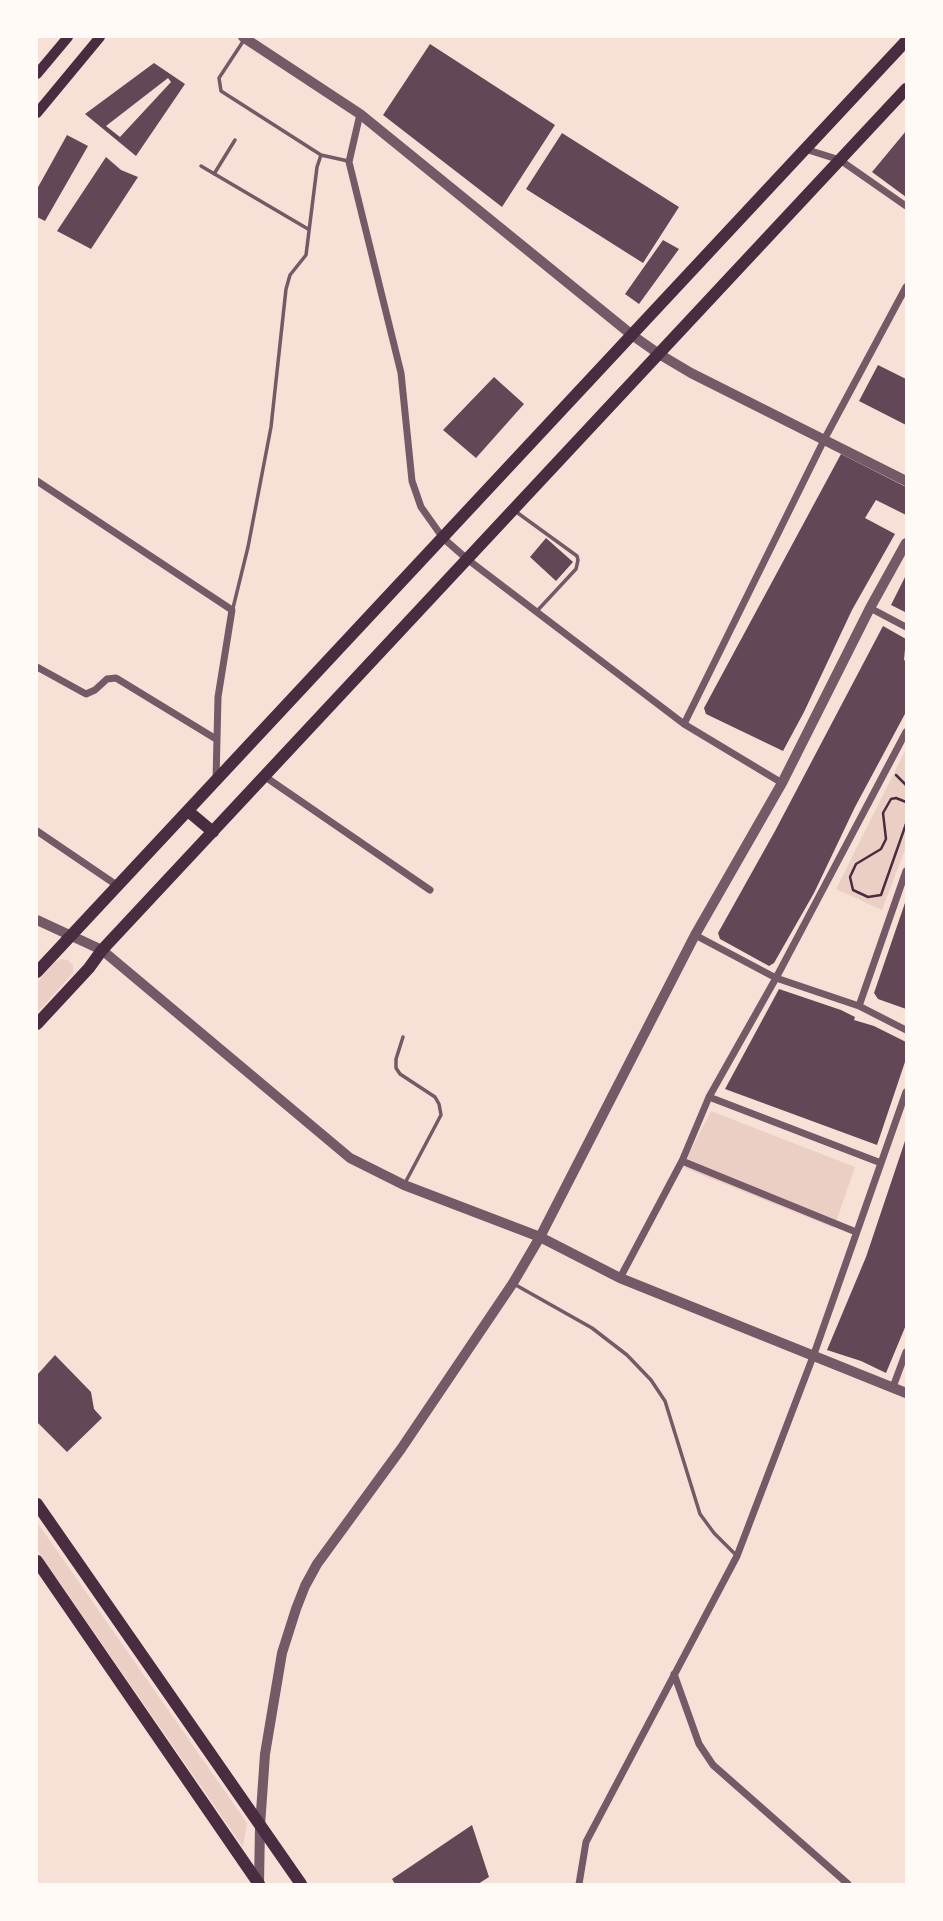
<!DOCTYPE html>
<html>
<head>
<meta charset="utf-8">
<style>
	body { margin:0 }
	#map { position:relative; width:943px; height:1921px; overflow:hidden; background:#f7e1d7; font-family:Cabin,sans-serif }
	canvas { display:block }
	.frame { position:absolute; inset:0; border:38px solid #fffaf5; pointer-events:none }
</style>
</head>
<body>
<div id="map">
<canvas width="943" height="1921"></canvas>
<div class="frame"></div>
</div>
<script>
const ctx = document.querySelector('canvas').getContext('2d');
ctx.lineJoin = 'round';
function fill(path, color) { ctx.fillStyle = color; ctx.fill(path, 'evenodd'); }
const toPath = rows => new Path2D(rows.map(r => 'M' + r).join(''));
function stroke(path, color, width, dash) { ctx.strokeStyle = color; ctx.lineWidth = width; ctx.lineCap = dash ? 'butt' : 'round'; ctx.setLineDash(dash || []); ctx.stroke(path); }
fill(toPath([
	[906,749,906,847,882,910,836,889],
	[61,959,68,960,73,965,73,973,37,1013,37,982,55,962],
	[711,1111,855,1167,834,1228,682,1167],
	[37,1522,247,1823,243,1847,37,1550]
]), '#ebcfc5');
fill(toPath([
	[430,44,555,125,502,207,383,115],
	[154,63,185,84,136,156,85,114],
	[168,78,171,82,120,137,106,126],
	[906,131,906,197,872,172],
	[562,133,679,207,643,263,526,189],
	[67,135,88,146,45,221,37,217,37,189],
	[106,157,121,170,138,177,91,249,57,231],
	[663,240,679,249,639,304,625,294],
	[878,365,906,379,906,425,859,401],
	[494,377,524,404,476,458,443,430],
	[841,454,906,487,906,515,876,500,865,518,895,534,852,610,804,712,783,751,706,714,704,708],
	[546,538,573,562,556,581,530,557],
	[906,575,906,609,905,612,891,605],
	[883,626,906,639,904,660,906,661,906,712,855,807,814,893,774,963,769,966,720,939,718,933,775,831],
	[906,900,906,1009,878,999,874,993],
	[779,989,841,1010,855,1017,854,1020,874,1026,906,1042,906,1059,877,1145,725,1089],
	[906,1138,906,1325,886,1373,861,1361,827,1350,866,1257],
	[55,1355,91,1392,94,1409,102,1418,67,1452,37,1422,37,1375],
	[472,1825,489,1877,478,1884,395,1884,392,1879]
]), '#644757');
stroke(toPath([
	[896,775,906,785],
	[906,802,896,798,891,799,883,813,886,839,881,849,856,864,850,877,853,890,868,897,881,895,906,824]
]), '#4a2c40', 2.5);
stroke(toPath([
	[244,40,219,78,221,91,321,155],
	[201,166,308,229],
	[214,174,235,140],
	[515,511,577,556,578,560,576,569,537,611],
	[233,608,248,547,271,427,286,289,290,275,306,255,317,167,321,155,348,161],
	[403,1037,396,1059,396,1068,400,1074,435,1097,439,1104,441,1115,405,1183],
	[514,1284,592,1328,627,1355,651,1380,665,1401,700,1514,714,1533,736,1555]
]), '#755966', 3.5);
stroke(toPath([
	[360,114,349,162,401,373,412,481,421,507,443,538,467,559,684,724,782,783],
	[805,149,840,160,906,206],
	[37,481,232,610,218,697,216,780],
	[870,608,906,627],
	[37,667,86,694,95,690,107,679,116,678,216,739],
	[684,724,825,438,906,287],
	[264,776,430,890],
	[37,831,118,886],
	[695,935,776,978,859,1006,906,1030],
	[859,1006,906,871],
	[709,1097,881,1163],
	[682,1161,856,1232],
	[620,1278,682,1161,709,1097,776,978,906,732],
	[893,1387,906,1352],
	[674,1674,699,1744,713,1765,848,1884],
	[579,1884,586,1842,737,1556,814,1354,906,1092]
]), '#755966', 7);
stroke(toPath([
	[243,37,360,114,632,335,659,354,691,373,906,481],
	[37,920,102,950,350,1158,404,1185,540,1237,620,1278,906,1393],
	[259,1884,260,1826,265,1754,282,1653,296,1609,305,1586,317,1564,401,1449,513,1283,540,1237,695,935,782,783,870,608,906,543]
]), '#755966', 10);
stroke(toPath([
	[37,74,68,37],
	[37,113,100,37]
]), '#4a2c40', 10);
stroke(toPath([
	[188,811,213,832],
	[37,972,906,41],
	[37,1024,89,968,102,950,906,89],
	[37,1504,301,1884],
	[37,1561,259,1884]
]), '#4a2c40', 12);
</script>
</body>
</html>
